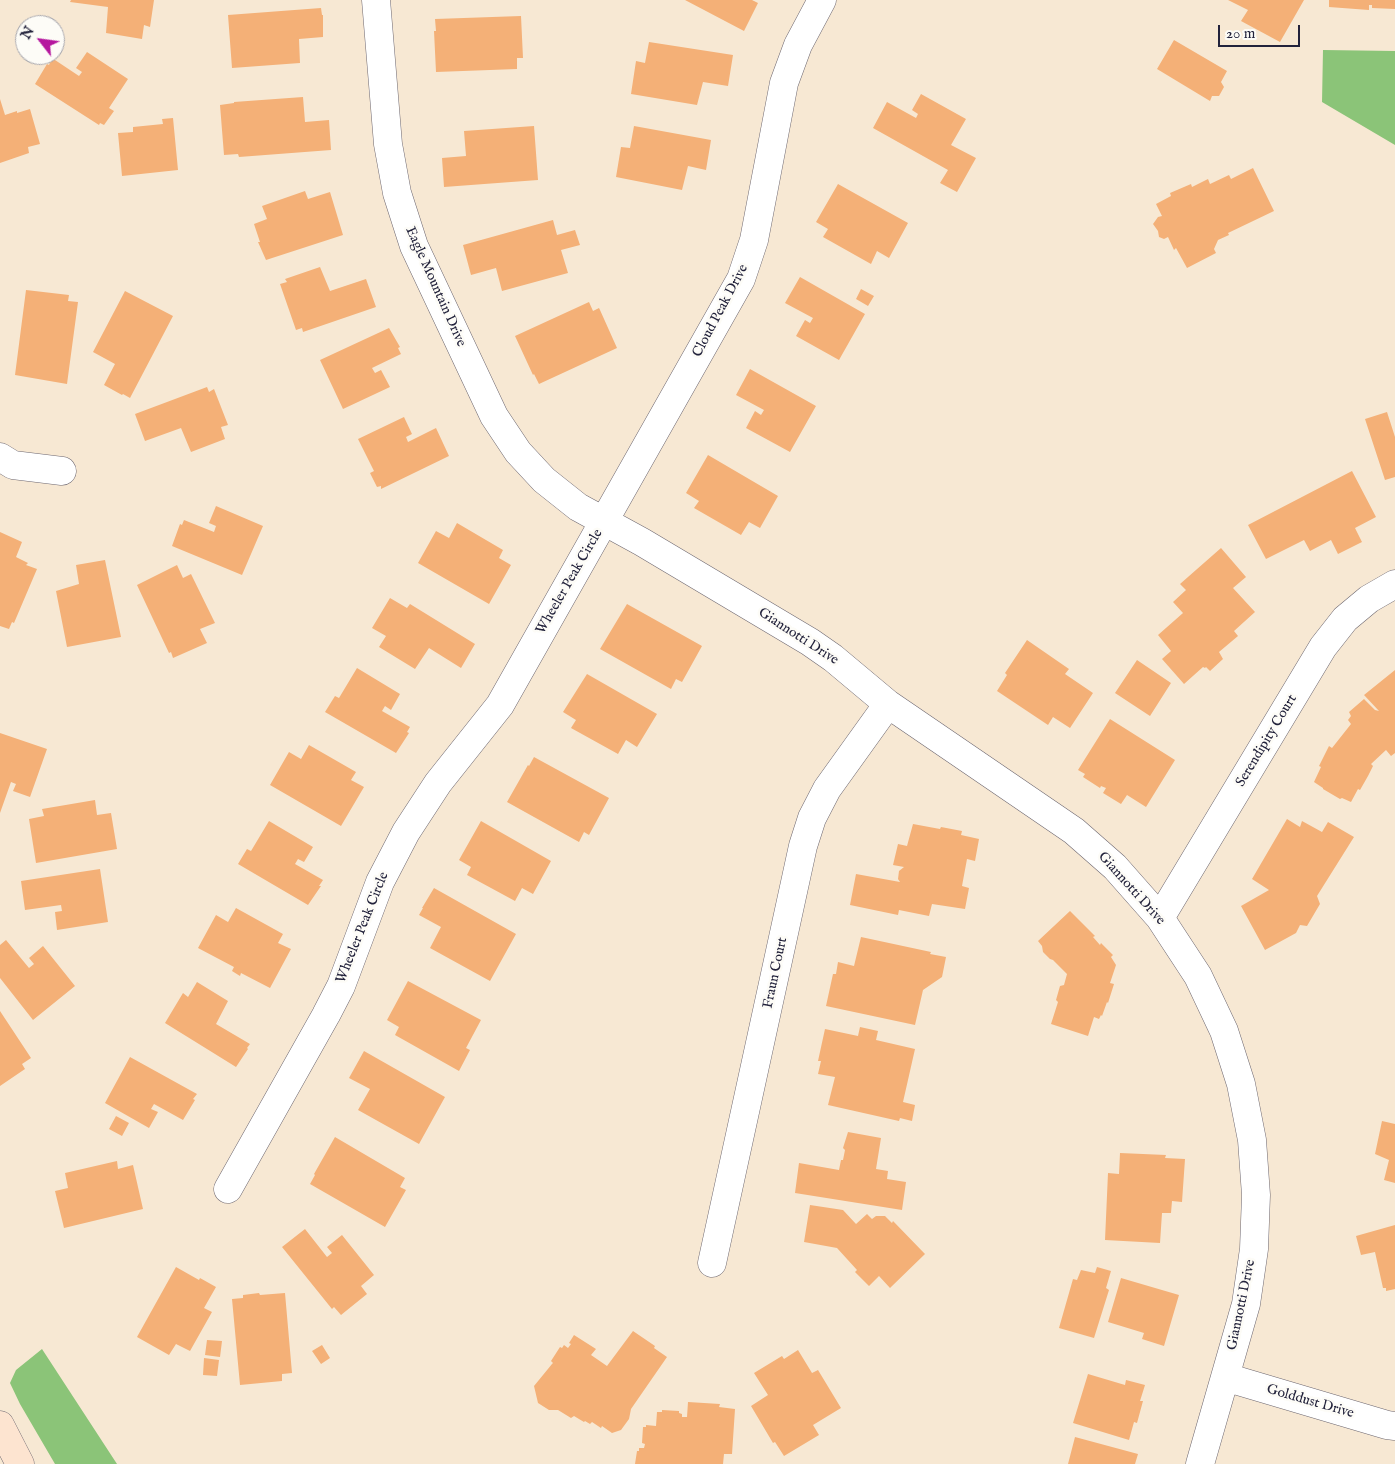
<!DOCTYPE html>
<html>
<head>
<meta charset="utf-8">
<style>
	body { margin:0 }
	#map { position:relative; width:1395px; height:1464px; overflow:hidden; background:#f7e8d3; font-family:"IM FELL English",serif }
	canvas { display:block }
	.north { position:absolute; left:15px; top:15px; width:50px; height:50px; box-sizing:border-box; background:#fdfcf7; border:1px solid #a5a5ac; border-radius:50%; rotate:300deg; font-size:14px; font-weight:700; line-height:20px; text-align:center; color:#22223b }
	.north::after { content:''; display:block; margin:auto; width:18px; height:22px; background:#b5179e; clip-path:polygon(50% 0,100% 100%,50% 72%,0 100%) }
	.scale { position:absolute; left:1218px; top:25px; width:82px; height:22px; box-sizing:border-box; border:2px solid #22223b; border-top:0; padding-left:6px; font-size:15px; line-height:18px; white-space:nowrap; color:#22223b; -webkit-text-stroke:4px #fdfcf7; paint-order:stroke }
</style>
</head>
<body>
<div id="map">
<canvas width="1395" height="1464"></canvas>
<div class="north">N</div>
<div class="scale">20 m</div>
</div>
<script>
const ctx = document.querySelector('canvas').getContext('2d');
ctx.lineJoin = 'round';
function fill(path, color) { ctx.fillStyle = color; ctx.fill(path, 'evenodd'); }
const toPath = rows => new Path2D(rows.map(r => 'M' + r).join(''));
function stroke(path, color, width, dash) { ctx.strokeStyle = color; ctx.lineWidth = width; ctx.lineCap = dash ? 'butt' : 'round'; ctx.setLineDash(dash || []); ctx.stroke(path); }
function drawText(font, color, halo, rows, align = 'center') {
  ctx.font = font + ' "IM FELL English",serif'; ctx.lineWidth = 5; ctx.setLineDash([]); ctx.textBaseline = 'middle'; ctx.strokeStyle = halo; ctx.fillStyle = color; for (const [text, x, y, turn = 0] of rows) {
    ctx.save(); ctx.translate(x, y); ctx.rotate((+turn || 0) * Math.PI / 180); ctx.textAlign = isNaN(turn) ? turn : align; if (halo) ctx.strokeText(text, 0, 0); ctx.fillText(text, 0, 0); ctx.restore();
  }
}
fill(toPath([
	[1323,50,1395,51,1395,145,1322,102],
	[42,1349,117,1464,55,1464,20,1404,10,1383,16,1370]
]), '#8bc478');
fill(toPath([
	[71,0,154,0,150,27,144,25,142,39,106,33,108,7,70,2],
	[685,0,752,0,758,3,744,31],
	[1228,0,1304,0,1280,42,1241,21,1248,10],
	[1329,0,1395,0,1395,9,1372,8,1372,5,1369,5,1369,10,1329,7],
	[321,8,322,15,323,15,323,37,299,39,300,63,232,68,228,15],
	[521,16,523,58,517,58,517,69,436,72,434,31,436,31,435,19],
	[1174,40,1227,71,1221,82,1224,87,1219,96,1212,96,1210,101,1157,69],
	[649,42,733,55,728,86,703,82,697,105,631,94,636,61,645,63],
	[87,52,128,79,109,108,114,111,104,125,100,123,99,125,35,84,47,64,49,65,52,58,79,76,82,72,76,68],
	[921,94,966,119,951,145,976,158,957,192,940,183,948,170,873,128,887,102,916,118,918,114,912,110],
	[303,97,305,122,329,120,331,150,239,157,238,154,224,155,220,105,234,103,234,102],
	[0,99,5,115,17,111,17,113,30,109,40,144,28,147,29,153,0,163],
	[173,118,178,170,122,176,118,133,133,132,133,127,163,124,162,119],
	[534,126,538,180,444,187,442,158,466,156,464,131],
	[634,126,711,140,706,170,688,166,682,190,616,177,621,147,630,148],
	[1253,168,1274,211,1228,233,1229,235,1218,240,1216,238,1218,240,1214,249,1216,253,1187,268,1176,248,1174,250,1168,237,1164,239,1159,237,1158,231,1153,224,1158,217,1162,216,1156,204,1171,196,1170,193,1191,184,1192,187,1208,179,1210,184,1229,175,1231,179],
	[838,184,908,223,889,258,877,251,871,264,823,237,828,229,816,222],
	[305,191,308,199,330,192,343,235,266,260,258,242,260,242,254,224,267,219,262,206],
	[553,220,557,235,575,230,580,245,561,250,568,273,502,291,496,268,471,275,463,245],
	[320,267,330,291,366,279,376,307,303,332,302,328,296,330,280,284,287,282,285,279],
	[800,277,865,314,839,360,796,336,805,320,810,323,813,318,785,303],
	[861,289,874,296,868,306,856,299],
	[26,290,69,295,68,301,78,302,67,384,15,375],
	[125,291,173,316,130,398,123,394,122,395,104,385,115,364,93,352],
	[589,302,593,311,599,308,600,310,617,348,539,384,534,374,533,375,515,336],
	[389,328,400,347,398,348,401,354,372,368,375,373,381,370,390,387,343,409,320,360],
	[750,369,816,406,790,452,746,428,755,411,761,415,764,410,736,395],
	[207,387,209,392,214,389,228,425,221,427,225,439,191,452,181,428,145,441,135,414],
	[1387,412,1395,437,1395,477,1385,480,1365,419],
	[404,417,412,434,406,437,408,442,436,428,449,456,381,489,381,486,377,487,370,473,374,471,358,439],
	[708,455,778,496,760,528,749,522,741,535,694,508,699,501,686,493],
	[1352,471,1376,517,1355,528,1362,542,1338,554,1331,540,1310,551,1304,540,1266,559,1248,525],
	[216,506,263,526,242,575,172,546,180,524,182,525,184,520,214,532,216,526,209,523],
	[457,523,503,550,499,558,511,565,489,604,418,563,436,531,449,538],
	[0,532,22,542,16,557,28,563,26,565,37,569,14,623,12,622,9,629,0,626],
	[1221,548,1246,577,1233,588,1255,612,1234,631,1238,636,1219,652,1223,659,1210,671,1206,667,1205,668,1203,667,1184,684,1162,659,1171,651,1158,635,1183,613,1173,602,1186,590,1180,584],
	[105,560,121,637,67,647,56,591,79,584,76,565],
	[177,565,183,578,191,574,215,623,200,629,207,643,173,658,171,652,169,653,137,585],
	[390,598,407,608,410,604,475,644,461,668,429,648,415,669,379,647,386,636,372,628],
	[627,604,702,646,682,682,676,679,671,689,600,649],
	[1027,640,1069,669,1065,674,1093,693,1070,728,1053,717,1048,725,997,691,1007,675,1005,673],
	[1137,660,1171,683,1150,716,1115,693],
	[357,668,400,694,391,710,385,706,382,711,410,727,407,732,409,733,396,753,325,712,335,696,339,698],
	[1395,670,1395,753,1391,756,1386,750,1371,764,1373,766,1368,776,1360,790,1358,789,1351,802,1342,798,1340,799,1323,789,1323,788,1314,782,1321,767,1319,766,1329,746,1332,748,1351,724,1348,720,1351,716,1349,712,1364,699,1375,710,1379,711,1364,695],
	[587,674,657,714,637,747,626,740,618,754,571,728,576,720,563,712],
	[1110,719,1175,760,1146,807,1127,795,1121,804,1103,793,1106,788,1101,786,1100,788,1083,777,1085,774,1078,770],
	[0,733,47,749,30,797,13,791,16,784,11,782,0,813],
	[309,745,356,772,351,780,364,787,341,826,270,785,289,752,301,759],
	[534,757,609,798,589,835,584,832,579,842,507,802,528,765,529,766],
	[95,800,97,815,111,813,117,849,36,863,29,819,44,816,42,809],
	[1287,819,1300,827,1302,821,1322,832,1328,822,1354,837,1317,896,1320,904,1307,926,1300,925,1296,933,1265,950,1241,906,1269,890,1252,879],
	[269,821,313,847,304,862,298,859,295,864,323,880,319,886,321,886,308,905,238,864,247,849,251,851],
	[481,821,551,861,533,894,522,888,515,901,467,875,471,867,459,860],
	[913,824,940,829,941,827,962,831,961,835,979,839,975,861,967,859,962,886,969,888,965,909,932,904,929,916,899,910,898,915,850,905,856,874,900,882,898,879,899,871,904,867,893,865,898,844,907,846],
	[100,869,108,922,57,930,55,912,62,911,61,905,25,910,21,881],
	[434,888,516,934,490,981,430,948,441,927,419,915,423,908,422,908],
	[236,908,283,934,278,943,291,949,270,988,241,973,240,976,232,971,234,967,198,948,216,915,228,922],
	[1070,911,1095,936,1093,937,1100,945,1101,943,1113,955,1111,957,1116,965,1110,983,1114,984,1108,1003,1107,1002,1102,1016,1101,1015,1099,1019,1094,1017,1088,1036,1051,1024,1058,1002,1056,1000,1060,986,1064,985,1067,974,1053,960,1050,959,1043,952,1042,946,1038,941],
	[861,937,931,952,930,954,946,957,942,977,923,990,915,1025,826,1006,833,974,836,974,838,962,854,966],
	[6,940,29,968,34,964,29,958,43,946,75,986,33,1020,0,978,0,945],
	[408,981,481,1020,466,1048,470,1050,459,1071,395,1035,399,1027,387,1020],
	[197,982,228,1001,216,1024,250,1044,247,1048,248,1049,236,1067,165,1023,183,993,188,997],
	[0,1011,31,1058,22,1064,25,1069,0,1086],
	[860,1027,878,1031,876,1040,915,1049,903,1102,915,1105,912,1121,900,1118,899,1121,828,1105,835,1077,818,1074,821,1061,818,1061,825,1029,858,1036],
	[364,1051,445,1097,419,1144,358,1110,370,1089,349,1078],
	[130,1057,197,1094,193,1099,195,1100,183,1120,154,1104,151,1109,158,1112,149,1128,105,1103],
	[116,1116,129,1123,122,1136,109,1129],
	[1382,1121,1395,1124,1395,1183,1384,1180,1389,1160,1375,1154],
	[848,1132,881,1138,876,1169,888,1171,887,1179,906,1182,902,1210,795,1193,799,1163,839,1170,841,1160,843,1160,845,1150,843,1148],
	[335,1137,405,1178,400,1187,406,1190,385,1227,310,1184,315,1175,314,1174],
	[1120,1153,1166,1155,1165,1158,1185,1159,1182,1202,1172,1201,1171,1213,1162,1213,1160,1243,1105,1240,1108,1173,1119,1174],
	[117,1161,118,1169,133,1165,143,1209,64,1228,55,1191,68,1188,65,1173],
	[810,1205,843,1210,856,1224,867,1214,872,1219,876,1216,885,1216,892,1223,893,1221,925,1254,890,1288,879,1276,869,1286,855,1272,857,1270,837,1248,804,1242],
	[1395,1225,1395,1289,1386,1291,1386,1288,1383,1288,1375,1252,1361,1255,1356,1236],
	[305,1229,327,1257,332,1253,327,1247,342,1235,374,1275,361,1286,367,1294,341,1315,334,1307,332,1309,282,1247],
	[176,1267,199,1280,200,1278,216,1287,204,1308,212,1312,190,1351,176,1344,169,1355,137,1337],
	[1097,1267,1111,1271,1106,1288,1109,1290,1094,1338,1059,1328,1073,1279,1077,1280,1081,1270,1095,1273],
	[1121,1278,1179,1295,1164,1346,1142,1339,1144,1333,1108,1322],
	[259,1293,260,1295,285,1293,292,1373,282,1374,282,1381,240,1385,232,1299,243,1298,243,1295],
	[633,1331,655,1346,654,1348,667,1357,631,1409,629,1419,621,1430,612,1433,602,1426,601,1428,592,1422,590,1424,585,1421,584,1422,574,1416,571,1418,558,1410,549,1410,538,1403,534,1386,552,1364,553,1363,551,1361,560,1347,562,1348,564,1345,568,1348,571,1344,569,1343,574,1335,596,1349,591,1355,607,1366],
	[207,1340,222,1341,220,1357,205,1355],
	[322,1345,330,1358,321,1364,312,1351],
	[798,1350,812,1373,818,1370,841,1408,813,1425,819,1435,784,1456,775,1442,773,1443,751,1406,768,1395,754,1373,782,1356,784,1359],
	[204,1358,219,1360,217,1376,203,1375],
	[1088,1374,1125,1385,1126,1380,1145,1385,1140,1401,1143,1401,1137,1423,1134,1422,1129,1440,1073,1423],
	[688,1402,720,1404,719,1407,735,1409,732,1454,724,1454,723,1464,635,1464,637,1451,639,1451,639,1448,644,1448,645,1444,642,1443,643,1427,646,1427,646,1425,656,1426,657,1412,662,1412,662,1410,679,1411,679,1413,682,1414,682,1417,687,1417],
	[1075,1437,1138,1454,1135,1464,1068,1464]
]), '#f4b077');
const minor = toPath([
	[376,0,388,144,397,193,414,246,494,416,518,452,544,480,578,507,642,542,810,642,833,658,888,704,1074,831,1115,867,1160,918,1198,976,1224,1031,1241,1084,1252,1140,1256,1195,1254,1249,1246,1304,1200,1464],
	[0,457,13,465,62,471],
	[1160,918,1323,647,1345,619,1369,599,1395,584],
	[228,1189,326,1015,341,986,380,882,406,832,438,783,500,705,741,279,754,240,784,83,798,45,822,0],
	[712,1263,803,846,812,818,827,789,888,704],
	[1225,1377,1387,1425,1395,1426]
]);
const secondary = toPath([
	[0,1425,20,1464]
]);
stroke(minor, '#6d6770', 29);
stroke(secondary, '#6d6770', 29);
stroke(minor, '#fff', 28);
stroke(secondary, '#fde4d0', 28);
drawText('14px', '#22223b', '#fdfcf7', [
	["Eagle Mountain Drive",435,287,66],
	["Cloud Peak Drive",721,311,-62],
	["Wheeler Peak Circle",570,582,-60],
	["Giannotti Drive",798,637,33],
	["Serendipity Court",1267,741,-59],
	["Giannotti Drive",1131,889,48],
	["Wheeler Peak Circle",363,928,-68],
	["Fraun Court",776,973,-78],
	["Giannotti Drive",1242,1305,-78],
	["Golddust Drive",1310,1402,16]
]);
</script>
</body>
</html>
